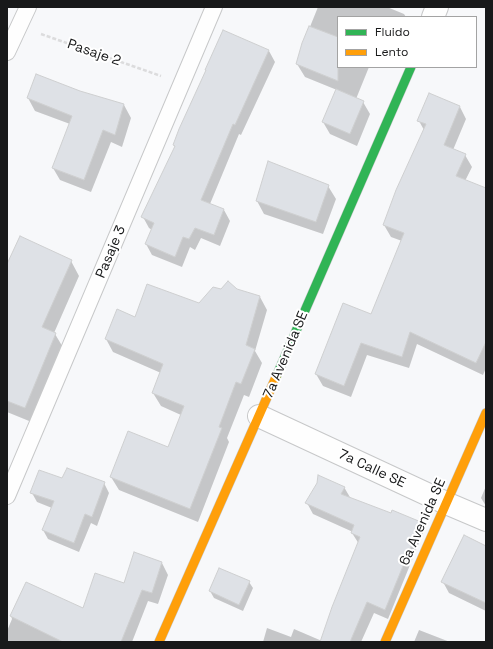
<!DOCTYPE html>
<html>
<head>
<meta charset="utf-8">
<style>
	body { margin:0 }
	#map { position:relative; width:493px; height:649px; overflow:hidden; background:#f7f8fa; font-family:"Space Grotesk",sans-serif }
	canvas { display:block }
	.frame { position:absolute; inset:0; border:8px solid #18191a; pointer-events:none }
	.legend { position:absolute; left:337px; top:16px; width:140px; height:52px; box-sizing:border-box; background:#fff; border:1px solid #a3a3a3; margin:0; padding:5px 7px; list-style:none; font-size:12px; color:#18191a }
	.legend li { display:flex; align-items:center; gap:8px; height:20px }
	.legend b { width:20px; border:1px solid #a3a3a3 }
</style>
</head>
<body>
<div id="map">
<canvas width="493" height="649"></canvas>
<div class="frame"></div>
<ul class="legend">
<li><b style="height:5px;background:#30b455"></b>Fluido</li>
<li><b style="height:5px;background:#ff9f0a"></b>Lento</li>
</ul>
</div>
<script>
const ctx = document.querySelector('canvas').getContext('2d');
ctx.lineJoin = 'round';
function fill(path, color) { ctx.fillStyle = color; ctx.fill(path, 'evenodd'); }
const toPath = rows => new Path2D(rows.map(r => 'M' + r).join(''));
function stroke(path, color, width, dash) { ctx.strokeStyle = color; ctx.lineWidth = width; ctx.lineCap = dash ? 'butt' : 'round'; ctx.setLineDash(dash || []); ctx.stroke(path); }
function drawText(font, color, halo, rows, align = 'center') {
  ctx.font = font + ' "Space Grotesk",sans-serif'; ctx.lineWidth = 4; ctx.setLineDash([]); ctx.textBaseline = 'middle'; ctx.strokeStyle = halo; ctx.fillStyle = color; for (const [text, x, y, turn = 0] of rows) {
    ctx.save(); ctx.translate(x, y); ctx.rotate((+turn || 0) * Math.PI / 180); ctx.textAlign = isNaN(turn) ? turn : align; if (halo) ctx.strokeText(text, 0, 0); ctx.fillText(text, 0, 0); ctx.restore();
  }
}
fill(toPath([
	[318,7,387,7,404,14,406,17,338,17,338,67,369,67,356,99,363,102,370,114,357,146,330,134,323,122,337,90,305,77,297,64,303,44],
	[223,31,269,51,275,62,241,135,239,134,210,204,224,210,230,221,220,246,201,238,195,250,190,247,182,267,152,255,146,244,152,230,149,228,143,217,175,147,174,145],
	[80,92,124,105,131,118,122,147,111,142,91,192,60,180,53,168,70,124,35,111,28,98],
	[460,107,466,119,453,150,465,155,472,167,465,181,486,189,486,368,483,375,417,344,409,368,367,355,351,397,323,386,316,374,371,315,402,241,391,237,384,225,424,130,419,121],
	[328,186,336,199,323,234,264,214,257,201],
	[71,261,79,276,54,333,55,334,64,349,34,423,7,412,7,267],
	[236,290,260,297,267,310,255,351,262,363,249,397,244,395,227,438,229,442,198,522,119,490,111,477,168,448,181,415,161,406,153,393,161,373,113,352,106,339,136,319,200,304,221,291],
	[62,480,104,483,109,493,97,526,91,523,79,552,48,539,43,530,52,508,37,502,32,493],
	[486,486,486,506,481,498],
	[344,487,351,499,391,515,417,521,423,533,388,619,374,613,361,642,263,642,267,628,291,637,294,629,322,641,359,544,352,533,353,532,313,514,307,503],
	[486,547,486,611,449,593,443,582],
	[135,553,162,563,168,575,158,604,148,601,132,642,7,642,7,631,12,619,11,616,83,610,124,584],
	[249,582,253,588,243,611,214,598,210,591],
	[419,630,450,642,414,642]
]), '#0003');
const building = toPath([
	[309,26,338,37,338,81,296,64,302,43,309,26],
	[223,30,269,50,235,125,233,124,201,200,224,209,214,235,195,228,189,239,183,237,175,257,145,244,154,223,141,217,175,146,173,145,179,129,206,70,205,70,223,30],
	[36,74,80,91,124,104,115,135,103,130,84,180,52,168,72,116,27,98,36,74],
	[336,89,364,101,350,134,322,122,336,89],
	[429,93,460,106,444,145,466,154,456,176,486,188,486,342,476,363,410,332,402,357,361,343,344,386,315,374,343,303,371,314,404,233,383,225,396,190,426,124,417,121,429,93],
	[268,161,329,185,316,222,256,201,268,161],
	[20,236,72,260,42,327,56,333,25,408,7,401,7,264,20,236],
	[228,281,237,289,260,296,246,345,255,349,241,384,236,382,219,427,222,428,190,509,110,477,128,431,168,447,184,406,152,393,163,364,105,339,117,309,135,317,147,284,199,303,213,287,221,289,228,281],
	[67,468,105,482,92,517,85,514,74,543,42,530,54,501,30,493,39,470,62,478,67,468],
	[318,475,345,487,341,494,391,513,392,510,421,522,385,610,367,602,350,642,320,642,332,607,360,537,351,533,354,525,305,503,317,483,318,475],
	[464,535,486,546,486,603,441,582,464,535],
	[134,552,162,562,152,593,142,590,121,642,63,642,10,616,26,582,83,608,95,573,124,583,134,552],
	[219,568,250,581,239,605,209,591,219,568]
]);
fill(building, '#dee1e6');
stroke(building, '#cecfd0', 1);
const lane = toPath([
	[7,52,28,7],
	[7,496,214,7]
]);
const street = toPath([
	[433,17,437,7],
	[259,416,446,503,486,520]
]);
const fast = toPath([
	[276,377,411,67]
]);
const slow = toPath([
	[159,642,276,377],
	[385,642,486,413]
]);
stroke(lane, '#c7c8c9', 18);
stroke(street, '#c7c8c9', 24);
stroke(fast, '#c7c8c9', 10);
stroke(slow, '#c7c8c9', 10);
stroke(toPath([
	[41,34,161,76]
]), '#dcdcdd', 2.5, [4, 2]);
stroke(lane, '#fefefe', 16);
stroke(street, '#fefefe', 22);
stroke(fast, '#30b455', 9);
stroke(slow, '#ff9f0a', 9);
drawText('14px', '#18191a', '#fff', [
	["Pasaje 2",94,53,19],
	["Pasaje 3",111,252,-67],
	["7a Avenida SE",286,355,-67],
	["7a Calle SE",372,469,25],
	["6a Avenida SE",423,522,-66]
]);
</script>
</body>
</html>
